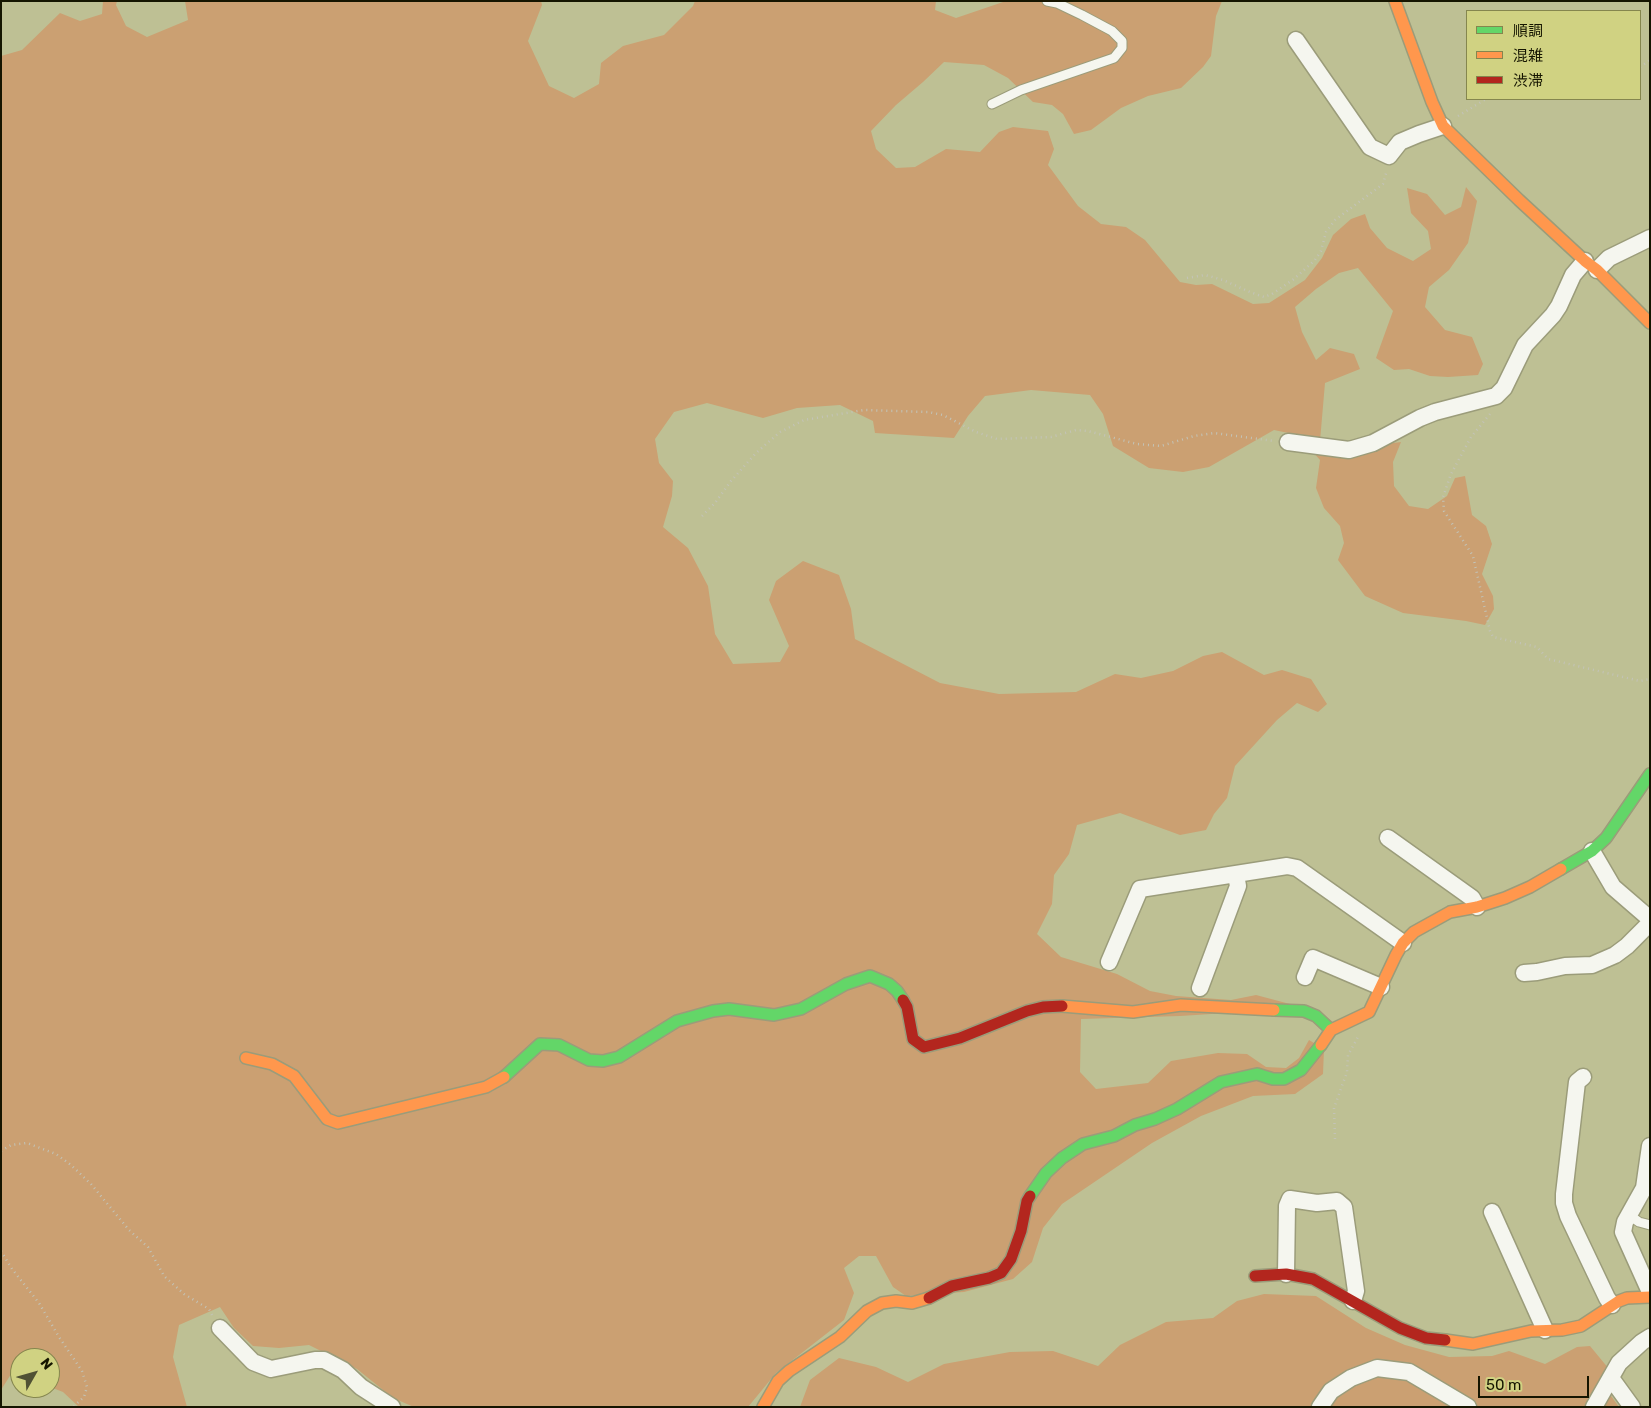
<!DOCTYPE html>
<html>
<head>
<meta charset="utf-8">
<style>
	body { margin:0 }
	#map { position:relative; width:1651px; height:1408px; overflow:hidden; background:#bec094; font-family:Rubik,"Noto Sans JP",sans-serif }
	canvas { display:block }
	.frame { position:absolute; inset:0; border:2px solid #151500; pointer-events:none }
	.legend { position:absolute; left:1466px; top:10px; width:175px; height:90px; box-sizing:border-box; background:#d0d282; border:1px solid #85864e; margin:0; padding:6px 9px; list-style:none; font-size:15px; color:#151500 }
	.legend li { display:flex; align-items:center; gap:10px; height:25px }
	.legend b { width:25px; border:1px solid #85864e }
	.north { position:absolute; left:10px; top:1348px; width:50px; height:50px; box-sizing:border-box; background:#d0d282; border:1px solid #85864e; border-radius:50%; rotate:52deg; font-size:14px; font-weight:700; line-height:20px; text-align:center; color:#151500 }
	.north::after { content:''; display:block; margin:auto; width:18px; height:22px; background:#505134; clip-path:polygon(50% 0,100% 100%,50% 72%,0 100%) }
	.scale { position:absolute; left:1478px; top:1376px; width:111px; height:22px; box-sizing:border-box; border:2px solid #151500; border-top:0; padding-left:6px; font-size:15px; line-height:18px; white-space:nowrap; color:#151500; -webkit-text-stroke:4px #d0d282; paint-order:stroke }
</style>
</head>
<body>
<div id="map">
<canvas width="1651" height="1408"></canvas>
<div class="frame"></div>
<ul class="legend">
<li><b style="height:6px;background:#63d668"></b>順調</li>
<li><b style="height:6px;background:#ff974d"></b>混雑</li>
<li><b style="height:6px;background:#b3261e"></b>渋滞</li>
</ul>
<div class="north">N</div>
<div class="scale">50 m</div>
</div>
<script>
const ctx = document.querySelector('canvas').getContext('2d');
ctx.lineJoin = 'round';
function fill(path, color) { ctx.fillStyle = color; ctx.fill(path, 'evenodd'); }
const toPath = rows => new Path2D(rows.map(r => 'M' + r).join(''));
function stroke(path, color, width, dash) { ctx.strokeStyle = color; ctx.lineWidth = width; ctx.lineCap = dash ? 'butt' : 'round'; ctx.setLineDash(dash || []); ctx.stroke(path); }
fill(toPath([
	[103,1,117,1,116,5,126,26,147,37,188,20,185,1,541,1,542,5,528,41,549,86,574,98,599,84,601,63,623,46,664,35,693,6,695,1,936,1,935,10,956,18,1006,1,1222,1,1216,16,1211,56,1203,67,1181,88,1148,96,1121,108,1091,130,1074,134,1063,114,1052,105,1033,102,1008,78,984,65,944,62,923,82,896,105,871,131,876,149,896,168,915,167,946,149,980,152,999,132,1013,127,1048,131,1054,149,1048,165,1078,206,1101,224,1126,227,1145,240,1180,282,1196,285,1212,284,1253,304,1269,303,1305,280,1322,258,1333,235,1351,219,1365,214,1370,228,1387,248,1413,261,1431,249,1428,231,1411,213,1407,188,1427,194,1445,215,1461,207,1466,187,1477,201,1468,243,1449,270,1429,287,1425,307,1445,330,1472,337,1483,364,1478,375,1448,377,1430,376,1409,369,1394,370,1376,358,1393,311,1358,268,1339,273,1316,289,1295,307,1302,332,1316,360,1330,348,1354,354,1360,369,1325,383,1320,441,1386,444,1401,442,1393,462,1394,486,1409,506,1428,509,1447,496,1455,478,1465,476,1472,515,1486,526,1492,544,1482,574,1493,596,1494,609,1485,625,1466,621,1403,613,1365,596,1338,560,1344,543,1340,526,1324,508,1316,488,1320,460,1298,435,1274,430,1209,467,1183,472,1149,468,1113,446,1103,414,1090,395,1031,390,985,396,968,416,954,438,875,433,873,421,840,405,797,408,763,418,707,403,674,412,655,439,659,463,673,481,672,496,663,527,688,548,708,586,715,634,733,664,780,662,789,646,769,600,776,581,803,561,839,575,851,609,855,639,940,683,999,694,1076,692,1115,674,1141,678,1173,671,1203,656,1222,652,1264,675,1282,670,1311,679,1327,704,1318,712,1297,703,1277,720,1235,766,1227,798,1214,814,1206,830,1180,835,1120,813,1077,825,1069,854,1054,875,1052,904,1037,934,1061,957,1117,974,1150,991,1176,996,1231,1000,1256,995,1305,1008,1180,1016,1081,1019,1080,1072,1096,1089,1148,1083,1171,1061,1218,1053,1247,1054,1266,1067,1286,1068,1299,1058,1309,1040,1324,1049,1323,1074,1295,1094,1253,1096,1201,1116,1152,1143,1062,1204,1043,1228,1032,1262,1013,1279,964,1292,906,1296,893,1287,876,1256,859,1256,844,1268,854,1293,844,1320,776,1373,748,1407,414,1407,393,1398,357,1369,309,1345,279,1348,253,1346,234,1328,220,1307,179,1325,173,1357,187,1407,79,1407,63,1392,50,1387,50,1358,20,1358,20,1374,13,1371,1,1390,1,56,22,50,60,13,80,21,102,14],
	[1264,1294,1316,1296,1366,1328,1405,1345,1449,1357,1492,1356,1509,1351,1545,1364,1577,1347,1590,1346,1609,1369,1609,1393,1619,1407,800,1407,810,1380,839,1358,876,1367,908,1382,944,1364,1010,1352,1053,1351,1098,1366,1120,1345,1166,1322,1213,1318,1237,1301]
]), '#cba072');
const lane = toPath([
	[992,104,1021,90,1114,58,1122,48,1122,41,1112,31,1082,15,1057,3,1047,1],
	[1629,1215,1639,1222,1650,1225]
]);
const street = toPath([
	[1296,40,1370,147,1389,156,1400,142,1419,134,1443,126],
	[1597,270,1609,258,1650,238],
	[1288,442,1349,450,1373,443,1420,418,1435,412,1496,396,1504,388,1525,345,1553,315,1559,306,1573,275,1585,261],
	[1388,838,1472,898,1477,907],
	[1592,851,1613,887,1650,919],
	[1109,962,1140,889,1287,866,1297,868,1403,943],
	[1524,973,1537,972,1565,966,1592,965,1615,955,1627,946,1650,923],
	[1305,977,1313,958,1381,987],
	[1200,988,1238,886,1236,875],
	[1583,1077,1577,1082,1564,1194,1564,1203,1568,1216,1607,1298,1612,1305],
	[1650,1146,1644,1188,1625,1222,1623,1232,1650,1292],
	[1492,1212,1545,1330],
	[1286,1274,1287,1206,1290,1199,1317,1203,1337,1201,1344,1207,1356,1291,1353,1301],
	[220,1328,253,1362,271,1369,315,1360,324,1360,343,1370,361,1387,392,1407],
	[1611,1378,1632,1407],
	[1320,1407,1331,1391,1351,1378,1377,1368,1409,1372,1468,1407],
	[1594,1407,1619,1363,1642,1342,1650,1337]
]);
const fast = toPath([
	[1561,869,1592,851,1606,838,1650,774],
	[1274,1010,1304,1011,1316,1016,1331,1030],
	[504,1077,540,1044,559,1045,589,1060,603,1061,619,1057,677,1021,713,1011,729,1009,774,1015,801,1009,846,984,870,976,889,984,897,991,903,1000],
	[1030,1196,1046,1173,1062,1158,1083,1144,1114,1136,1135,1125,1155,1119,1177,1109,1221,1082,1257,1074,1273,1079,1284,1079,1301,1070,1321,1045]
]);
const slow = toPath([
	[1395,1,1432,102,1443,126,1519,200,1585,261,1597,270,1650,323],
	[1062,1006,1133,1012,1181,1005,1274,1010],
	[1321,1045,1331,1030,1369,1012,1396,955,1403,943,1414,932,1450,912,1477,907,1505,898,1530,887,1561,869],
	[246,1058,272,1064,294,1076,327,1119,338,1123,486,1087,504,1077],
	[1445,1340,1473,1344,1531,1331,1562,1330,1581,1326,1619,1301,1627,1298,1650,1297],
	[763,1407,778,1381,789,1371,840,1337,867,1311,882,1303,896,1301,912,1303,929,1298]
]);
const jam = toPath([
	[903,1000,907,1007,913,1039,924,1047,960,1038,1027,1011,1043,1007,1062,1006],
	[1255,1276,1286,1274,1313,1279,1400,1328,1426,1338,1445,1340],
	[929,1298,952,1286,989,1278,1001,1273,1011,1259,1021,1231,1027,1201,1030,1196]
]);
stroke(lane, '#9b9c7a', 11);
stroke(street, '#9b9c7a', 19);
stroke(fast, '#9b9c7a', 14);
stroke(slow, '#9b9c7a', 14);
stroke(jam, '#9b9c7a', 14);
stroke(toPath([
	[1640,67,1650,60],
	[1458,116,1486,99],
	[1187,278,1205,275,1223,280,1250,292,1264,297,1272,294,1294,279,1315,260,1321,251,1326,232,1335,220,1383,184,1387,170],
	[1490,414,1471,437,1451,474,1443,497,1444,511,1473,556,1490,631,1493,637,1537,647,1548,659,1640,681,1650,679],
	[702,516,715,503,731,481,756,453,780,432,804,420,864,410,928,412,943,415,976,432,997,439,1051,437,1076,430,1088,431,1137,444,1161,446,1194,436,1214,433,1274,441],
	[1335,1139,1334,1108,1347,1072,1348,1055,1358,1037],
	[1,1151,11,1145,27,1143,56,1154,71,1165,91,1184,129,1230,148,1247,164,1276,184,1294,209,1309,212,1315],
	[1,1251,12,1269,39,1303,59,1337,82,1371,87,1387,84,1397,73,1407]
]), '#c3c3b7', 2.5, [1, 4]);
stroke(lane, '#f5f6ef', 9);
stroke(street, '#f5f6ef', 16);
stroke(fast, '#63d668', 11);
stroke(slow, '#ff974d', 11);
stroke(jam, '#b3261e', 11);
</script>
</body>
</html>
